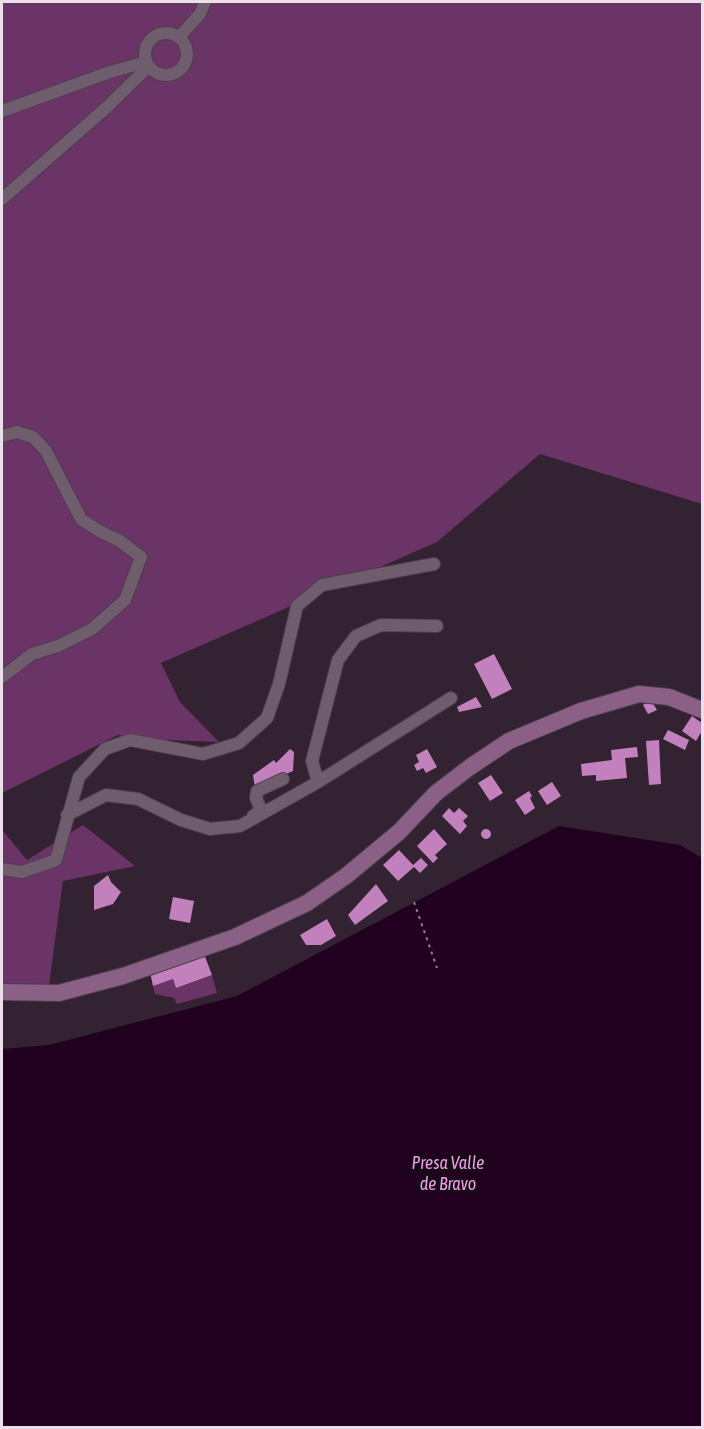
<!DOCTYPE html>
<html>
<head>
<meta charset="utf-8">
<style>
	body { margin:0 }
	#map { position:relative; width:704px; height:1429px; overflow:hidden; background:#332231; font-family:"Asap Condensed",sans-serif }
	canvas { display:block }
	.frame { position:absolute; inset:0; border:3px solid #ebdfe9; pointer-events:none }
</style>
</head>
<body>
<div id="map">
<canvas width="704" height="1429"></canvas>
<div class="frame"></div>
</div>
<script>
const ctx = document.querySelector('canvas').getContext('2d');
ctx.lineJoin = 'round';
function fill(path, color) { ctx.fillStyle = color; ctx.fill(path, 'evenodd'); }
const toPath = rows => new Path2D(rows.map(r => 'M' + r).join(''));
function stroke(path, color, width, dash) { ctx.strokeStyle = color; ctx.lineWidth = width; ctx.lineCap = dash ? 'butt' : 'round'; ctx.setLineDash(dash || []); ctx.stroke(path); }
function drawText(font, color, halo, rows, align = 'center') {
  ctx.font = font + ' "Asap Condensed",sans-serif'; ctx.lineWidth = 6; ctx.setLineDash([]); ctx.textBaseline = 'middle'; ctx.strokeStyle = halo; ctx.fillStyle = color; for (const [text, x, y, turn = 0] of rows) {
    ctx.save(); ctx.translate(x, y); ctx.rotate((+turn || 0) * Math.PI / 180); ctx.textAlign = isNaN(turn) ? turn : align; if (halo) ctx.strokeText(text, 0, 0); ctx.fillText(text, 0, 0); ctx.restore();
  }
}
fill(toPath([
	[2,2,702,2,702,504,540,454,437,542,161,663,180,702,219,742,138,739,118,735,2,793],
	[83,825,135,866,63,881,49,985,2,985,2,830,27,860],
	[212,975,217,993,177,1004,174,998,155,994,153,986,173,979,176,988]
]), '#6b3467');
fill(toPath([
	[559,826,680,845,702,858,702,1427,2,1427,2,1049,49,1045,237,996]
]), '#210020');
fill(toPath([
	[494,654,512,689,492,699,474,664],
	[476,697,482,707,459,712,457,707],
	[651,700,657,710,648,714,643,705],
	[692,716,702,723,702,731,696,741,682,731],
	[668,730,689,740,685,750,663,739],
	[659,740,661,784,649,785,646,741],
	[637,747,638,757,625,758,627,778,596,781,596,775,582,776,581,764,612,760,611,750],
	[290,749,294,752,293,771,255,788,253,775,274,760,276,763],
	[427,749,437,767,426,773,423,768,417,771,414,765,419,762,416,755],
	[491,775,503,793,490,801,478,783],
	[552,782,561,796,547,805,538,791],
	[529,791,532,796,530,798,535,808,525,815,515,800],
	[449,808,454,813,459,808,468,816,463,821,467,826,460,834,442,816],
	'481 834a5 5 0 1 1 10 0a5 5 0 1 1-10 0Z',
	[434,829,447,844,435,855,438,858,433,863,417,846],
	[399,850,413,865,421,858,428,865,420,873,414,867,398,881,383,865],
	[108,875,111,882,121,892,113,904,94,910,94,886],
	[376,884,388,901,355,925,348,915],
	[173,897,194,901,190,923,169,919],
	[327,919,336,936,321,945,306,945,300,935],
	[204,954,212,975,176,988,173,979,153,986,150,972]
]), '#c281bd');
const minor = toPath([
	'145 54a21 21 0 1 1 42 0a21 21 0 1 1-42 0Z',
	[179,37,200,14,205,2],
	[2,111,110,72,146,62],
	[2,199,106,108,148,67],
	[2,436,17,432,33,437,46,451,81,519,99,531,120,541,141,557,125,600,92,629,58,646,32,654,2,677],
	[318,782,312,761,338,660,356,636,381,625,437,626],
	[67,815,106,795,138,799,181,820,210,829,240,826,318,782,451,698],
	[253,816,261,810,256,798,257,791,283,779],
	[2,869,22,872,56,860,79,777,105,749,130,740,203,754,239,743,267,718,279,684,297,606,322,585,434,564]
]);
const secondary = toPath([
	[2,992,59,993,123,976,235,937,307,903,346,876,399,832,436,793,470,767,509,741,581,711,639,694,669,697,702,710]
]);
stroke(minor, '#4c3e4b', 14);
stroke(secondary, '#4c3e4b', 18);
stroke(toPath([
	[414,902,437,968]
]), '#8f808d', 2, [3, 4.5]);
stroke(minor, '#6f5c6d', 12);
stroke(secondary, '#8a6087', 16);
drawText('italic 18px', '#f29ceb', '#160e15', [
	["Presa Valle",448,1163],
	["de Bravo",448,1184]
]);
</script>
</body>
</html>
